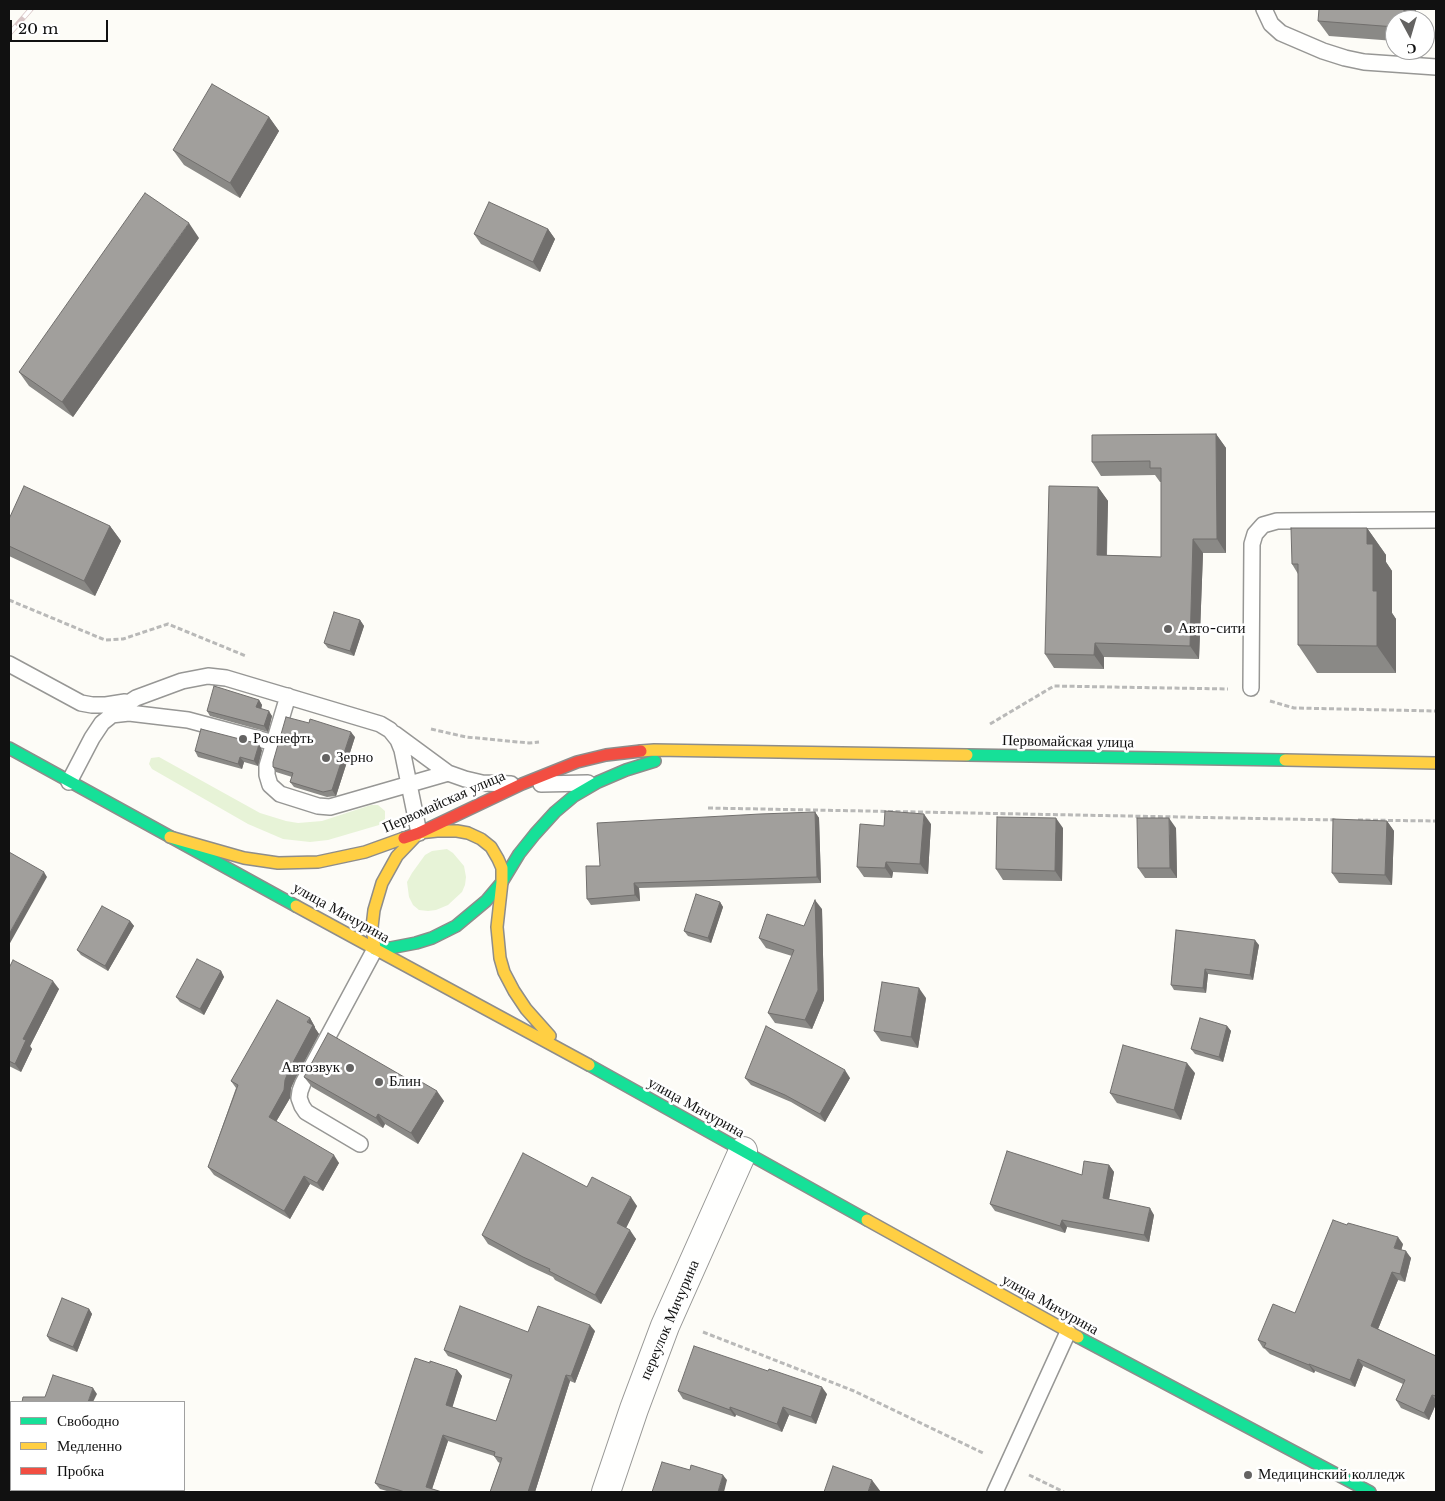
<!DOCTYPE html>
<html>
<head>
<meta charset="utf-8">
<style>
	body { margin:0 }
	#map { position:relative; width:1445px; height:1501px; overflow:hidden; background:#fdfcf7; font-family:"Libre Baskerville",serif }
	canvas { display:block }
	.frame { position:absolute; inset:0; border:10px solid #111; pointer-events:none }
	.legend { position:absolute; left:10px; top:1401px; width:175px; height:90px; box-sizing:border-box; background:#fff; border:1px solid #a0a0a0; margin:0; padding:6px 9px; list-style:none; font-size:15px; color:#111 }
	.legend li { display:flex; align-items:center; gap:10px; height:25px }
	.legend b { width:25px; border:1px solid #a0a0a0 }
	.north { position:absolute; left:1385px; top:10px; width:50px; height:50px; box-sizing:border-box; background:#fff; border:1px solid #a0a0a0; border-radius:50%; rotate:174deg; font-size:14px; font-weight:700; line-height:20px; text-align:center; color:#111 }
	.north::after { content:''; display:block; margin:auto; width:18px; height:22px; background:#646362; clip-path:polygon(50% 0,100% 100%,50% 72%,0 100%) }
	.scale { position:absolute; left:10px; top:20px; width:98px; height:22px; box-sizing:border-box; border:2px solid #111; border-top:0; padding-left:6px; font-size:15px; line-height:18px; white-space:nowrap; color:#111; -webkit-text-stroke:4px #fff; paint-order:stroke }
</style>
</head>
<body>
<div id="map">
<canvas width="1445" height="1501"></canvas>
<div class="frame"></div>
<ul class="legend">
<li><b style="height:6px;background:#16e098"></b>Свободно</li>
<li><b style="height:6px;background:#ffcf43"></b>Медленно</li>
<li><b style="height:6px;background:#f24e42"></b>Пробка</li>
</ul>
<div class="north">С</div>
<div class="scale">20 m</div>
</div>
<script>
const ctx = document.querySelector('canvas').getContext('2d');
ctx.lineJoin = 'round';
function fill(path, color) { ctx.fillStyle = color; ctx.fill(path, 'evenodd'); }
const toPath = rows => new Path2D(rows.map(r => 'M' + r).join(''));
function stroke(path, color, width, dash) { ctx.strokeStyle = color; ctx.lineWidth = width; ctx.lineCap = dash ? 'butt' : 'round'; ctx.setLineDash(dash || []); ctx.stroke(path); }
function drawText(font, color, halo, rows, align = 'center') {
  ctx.font = font + ' "Libre Baskerville",serif'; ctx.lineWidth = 5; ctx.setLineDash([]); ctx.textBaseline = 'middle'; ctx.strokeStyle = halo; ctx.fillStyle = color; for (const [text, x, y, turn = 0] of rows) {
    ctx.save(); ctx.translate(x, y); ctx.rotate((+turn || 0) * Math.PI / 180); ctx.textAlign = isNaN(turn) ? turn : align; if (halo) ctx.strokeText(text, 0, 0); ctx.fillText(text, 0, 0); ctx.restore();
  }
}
fill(toPath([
	[159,757,260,813,286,821,298,823,322,821,371,805,378,805,385,811,385,819,379,825,328,840,310,842,283,839,248,824,152,769,149,764,151,758],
	[447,849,453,853,464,866,466,877,465,885,462,892,448,905,436,910,428,911,419,910,413,905,409,897,407,882,412,873,425,855,432,851]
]), '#e7f3d7');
const lane = toPath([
	[1264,9,1271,24,1281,33,1323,51,1345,58,1364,62,1436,67],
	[9,664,81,703,92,705,106,705,125,702],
	[1251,688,1252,544,1255,534,1263,525,1277,521,1436,520],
	[288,696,267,766,267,775,270,785,280,794,318,806,330,807,448,773],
	[111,715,129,713,188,720,274,743],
	[395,734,448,773,465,779,482,783,511,784],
	[69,782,92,738,102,723,122,707,136,698,182,681,208,676,226,678,380,724,390,730,398,740,402,750,419,833],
	[541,784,588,783],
	[360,1144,306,1112,302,1106,299,1098,300,1091,303,1083,375,949],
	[995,1492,1068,1332]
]);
const street = toPath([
	[606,1492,634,1409,665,1326,743,1151]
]);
const fast = toPath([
	[9,748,296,906],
	[967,755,1285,760],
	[375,949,390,948,416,943,432,938,456,926,486,901,502,882,519,854,535,834,555,812,574,796,598,782,626,770,655,761],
	[589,1065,867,1220],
	[1078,1337,1370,1492]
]);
const slow = toPath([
	[641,751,654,750,967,755],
	[1285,760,1436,763],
	[170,837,244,858,278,863,318,862,365,852,404,838],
	[502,882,497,927,500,958,504,972,514,991,526,1009,550,1036],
	[296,906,375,949],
	[375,949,589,1065],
	[375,949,372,927,374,910,382,883,397,856,419,833,437,831,457,831,468,833,481,839,491,847,498,859,502,868,502,882],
	[867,1220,1078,1337]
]);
const jam = toPath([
	[404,838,419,833,522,784,577,762,606,755,641,751]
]);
stroke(lane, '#979795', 18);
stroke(street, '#979795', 30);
stroke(fast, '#8e8d8b', 14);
stroke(slow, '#8e8d8b', 14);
stroke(jam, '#8e8d8b', 14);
stroke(toPath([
	[9,600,105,640,123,639,168,624,246,656],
	[1270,701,1294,708,1436,711],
	[990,724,1054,686,1228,689],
	[431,729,466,737,529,743,539,742],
	[708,808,1337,820],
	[1358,820,1436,821],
	[703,1332,854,1391,985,1454],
	[1029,1475,1064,1492]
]), '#b9b9b8', 3, [5, 2.5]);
stroke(lane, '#fffffe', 15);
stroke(street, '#fffffe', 28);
stroke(fast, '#16e098', 11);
stroke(slow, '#ffcf43', 11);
stroke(jam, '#f24e42', 11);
const rail = toPath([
	[9,34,31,9]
]);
stroke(rail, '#d9c6c7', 5.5);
stroke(rail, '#fff', 4, [11]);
fill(toPath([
	[1395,20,1395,41,1329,36,1318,21],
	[269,117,279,131,240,198,184,165,173,150],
	[548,229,555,239,540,272,481,244,474,234],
	[199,238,73,417,29,386,19,372],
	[1216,434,1226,448,1226,553,1203,553,1199,659,1104,657,1104,669,1054,668,1045,654,1098,487,1108,501,1107,555,1161,557,1161,482,1160,482,1155,475,1101,476,1092,462],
	[9,519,110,526,121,541,95,596,9,556],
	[1367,528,1386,555,1386,562,1392,571,1392,613,1396,619,1396,673,1317,673,1298,645,1298,574,1292,564],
	[360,620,364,626,354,656,328,648,324,643],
	[259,700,262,705,261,709,272,716,268,732,210,716,207,711],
	[355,737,336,796,327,797,294,787,290,782,292,777,276,772,273,767],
	[262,750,258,766,244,762,242,769,198,757,195,751],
	[815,812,819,818,821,883,639,888,640,901,591,905,587,899,600,866],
	[1387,821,1394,831,1392,885,1339,883,1332,873],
	[931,824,928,874,893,872,892,878,864,877,857,867,884,826],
	[1063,828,1062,881,1003,880,996,869],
	[1176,828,1177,878,1145,878,1138,868],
	[720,902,723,907,711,943,688,936,684,931],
	[822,909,824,1000,812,1029,775,1023,768,1013,792,956,766,948,759,938,804,926],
	[130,921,134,926,108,971,81,955,77,950],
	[1176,930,1259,945,1253,980,1208,974,1206,993,1174,990,1171,985],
	[9,968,59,989,30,1046,32,1049,21,1072,9,1066],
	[221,971,224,977,204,1015,180,1002,176,997],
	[926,998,918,1048,881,1041,874,1031],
	[310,1018,315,1027,315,1028,319,1034,295,1079,291,1088,290,1098,276,1122,339,1163,323,1191,310,1184,290,1219,214,1175,208,1167,236,1088,231,1081],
	[1227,1026,1231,1031,1223,1062,1195,1054,1191,1049],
	[1195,1073,1181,1120,1117,1103,1110,1093],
	[304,1077,444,1101,418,1144,385,1124,383,1128,312,1087],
	[745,1078,850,1078,825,1122,791,1102,751,1085],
	[1109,1165,1114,1172,1109,1199,1154,1215,1149,1242,1067,1227,1065,1233,995,1211,990,1204,1082,1175],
	[587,1187,637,1206,626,1228,636,1239,601,1304,555,1280,553,1277,529,1266,488,1244,482,1235],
	[1403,1244,1401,1250,1411,1258,1405,1282,1398,1280,1378,1329,1436,1356,1436,1404,1429,1420,1401,1408,1396,1400,1403,1384,1363,1366,1355,1387,1315,1371,1314,1373,1270,1354,1265,1349,1263,1348,1258,1340,1295,1313],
	[89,1309,92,1314,77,1352,50,1341,47,1336],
	[595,1331,575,1383,570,1381,535,1492,490,1492,500,1463,498,1462,494,1456,448,1441,432,1489,442,1492,390,1492,380,1489,375,1483,430,1363,457,1370,462,1376,452,1407,496,1421,510,1379,448,1356,444,1350,528,1332],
	[678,1391,827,1394,816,1424,789,1415,782,1432,736,1415,735,1417,683,1399]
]), '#8a8986');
fill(toPath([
	[1404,9,1416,9,1415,20,1403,20],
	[269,117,279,131,240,198,230,183],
	[189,223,199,238,73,417,62,402],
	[548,229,555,239,540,272,533,262],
	[1216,434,1226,448,1226,553,1217,539],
	[1098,487,1108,501,1106,569,1097,555],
	[110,526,121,541,95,596,84,581],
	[1367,528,1386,555,1386,562,1392,571,1392,613,1396,619,1396,673,1377,646,1373,591,1367,544],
	[1193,539,1203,553,1199,659,1190,646],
	[360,620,364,626,354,656,350,651],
	[1095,643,1104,657,1104,669,1094,655],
	[259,700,262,705,260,713,256,707],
	[269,711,272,716,268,732,264,726],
	[351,732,355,737,336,796,332,790],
	[259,744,262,750,258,766,254,761],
	[240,757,244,762,242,769,238,764],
	[815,812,819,818,821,883,817,877],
	[924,814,931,824,928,874,920,864],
	[1056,818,1063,828,1062,881,1055,871],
	[1169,818,1176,828,1177,878,1170,868],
	[1387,821,1394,831,1392,885,1385,875],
	[886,862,893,872,892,878,885,868],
	[44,872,47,877,9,945,9,934],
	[634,883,639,888,640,901,635,895],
	[815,900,822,909,824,1000,812,1029,805,1020],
	[720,902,723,907,711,943,708,938],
	[130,921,134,926,108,971,105,966],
	[1255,940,1259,945,1253,980,1250,975],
	[1205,969,1208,974,1206,993,1203,988],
	[221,971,224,977,204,1015,200,1009],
	[53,981,59,989,30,1046,32,1049,21,1072,15,1064,23,1039],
	[919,988,926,998,918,1048,911,1037],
	[310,1018,315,1027,315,1028,319,1034,295,1079,291,1088,290,1098,274,1125,269,1117,285,1080],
	[1227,1026,1231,1031,1223,1062,1219,1057],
	[1187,1063,1195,1073,1181,1120,1174,1110],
	[845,1070,850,1078,825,1122,820,1114],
	[437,1091,444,1101,418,1144,411,1133],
	[378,1114,385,1124,383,1128,376,1118],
	[334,1155,339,1163,323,1191,317,1183],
	[1109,1165,1114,1172,1108,1205,1103,1198],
	[304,1176,310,1184,290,1219,284,1211],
	[631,1197,637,1206,624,1232,617,1223],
	[1150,1208,1154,1215,1149,1242,1144,1235],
	[1062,1220,1067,1227,1065,1233,1060,1226],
	[630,1230,636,1239,601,1304,595,1295],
	[1398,1237,1403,1244,1400,1255,1394,1248],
	[1406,1251,1411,1258,1405,1282,1400,1274],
	[1392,1272,1398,1280,1376,1334,1371,1326],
	[89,1309,92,1314,77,1352,73,1347],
	[590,1325,595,1331,575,1383,571,1376],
	[1358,1359,1363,1366,1355,1387,1350,1380],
	[1309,1364,1315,1371,1314,1373,1309,1365],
	[457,1370,462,1376,451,1412,446,1405],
	[566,1375,570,1381,535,1492,528,1492],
	[822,1387,827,1394,816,1424,811,1417],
	[93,1388,97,1394,93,1402,88,1402],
	[1432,1395,1436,1400,1436,1404,1429,1420,1424,1413],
	[730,1407,736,1415,735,1417,730,1410],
	[783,1407,789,1415,782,1432,777,1424],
	[443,1435,448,1441,431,1492,426,1487],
	[723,1475,727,1480,724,1492,718,1492],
	[872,1480,881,1492,868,1492],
	[31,1490,36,1490,35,1492,30,1492]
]), '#716f6d');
const building = toPath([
	[1319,9,1404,9,1403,20,1395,20,1395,27,1318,21,1319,9],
	[212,84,269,117,230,183,173,150,212,84],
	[145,193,189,223,62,402,19,372,145,193],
	[489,202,548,229,533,262,474,234,489,202],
	[1216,434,1217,539,1193,539,1190,646,1095,643,1094,655,1045,654,1049,486,1098,487,1097,555,1161,557,1161,468,1150,468,1150,461,1092,462,1092,435,1216,434],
	[24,486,110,526,84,581,9,546,9,519,24,486],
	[1291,528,1367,528,1367,544,1373,544,1373,591,1377,591,1377,646,1298,645,1298,564,1292,564,1291,528],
	[334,612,360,620,350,651,324,643,334,612],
	[214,686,259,700,256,707,269,711,264,726,207,711,214,686],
	[286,717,309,723,310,719,351,732,332,790,323,792,290,782,293,773,273,767,273,762,286,717],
	[201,729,259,744,254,761,240,757,238,764,195,751,201,729],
	[885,811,924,814,920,864,886,862,885,868,857,867,860,824,884,826,885,811],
	[815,812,817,877,634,883,635,895,587,899,586,866,600,866,597,823,760,814,815,812],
	[997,817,1056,818,1055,871,996,869,997,817],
	[1137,818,1169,818,1170,868,1138,868,1137,818],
	[1333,819,1387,821,1385,875,1332,873,1333,819],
	[9,852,44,872,9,934,9,852],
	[696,894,720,902,708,938,684,931,696,894],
	[815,900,818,990,805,1020,768,1013,794,950,759,938,767,914,804,926,815,900],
	[102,906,130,921,105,966,77,950,102,906],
	[1176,930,1255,940,1250,975,1205,969,1203,988,1171,985,1176,930],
	[197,959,221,971,200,1009,176,997,197,959],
	[13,960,53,981,23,1039,26,1040,15,1064,9,1061,9,968,13,960],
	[882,982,919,988,911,1037,874,1031,882,982],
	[277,1000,310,1018,307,1022,313,1025,289,1070,285,1080,284,1090,269,1117,334,1155,317,1183,304,1176,284,1211,208,1167,238,1085,231,1081,277,1000],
	[1200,1018,1227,1026,1219,1057,1191,1049,1200,1018],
	[766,1026,845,1070,820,1114,785,1095,745,1078,766,1026],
	[328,1033,411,1081,413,1077,437,1091,411,1133,378,1114,376,1118,304,1077,328,1033],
	[1123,1045,1187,1063,1174,1110,1110,1093,1123,1045],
	[1007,1151,1082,1175,1084,1161,1109,1165,1103,1198,1150,1208,1144,1235,1062,1220,1060,1226,990,1204,1007,1151],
	[523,1153,587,1187,592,1177,631,1197,617,1223,630,1230,595,1295,549,1271,550,1269,523,1257,482,1235,523,1153],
	[1333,1220,1347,1225,1348,1223,1398,1237,1394,1248,1406,1251,1400,1274,1392,1272,1371,1326,1436,1356,1436,1396,1432,1395,1424,1413,1396,1400,1405,1380,1358,1359,1350,1380,1309,1364,1309,1365,1264,1347,1266,1343,1258,1340,1273,1304,1295,1313,1333,1220],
	[62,1298,89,1309,73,1347,47,1336,62,1298],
	[460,1306,528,1332,538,1306,590,1325,571,1376,566,1375,528,1492,490,1492,502,1458,494,1456,495,1452,443,1435,426,1487,442,1492,405,1492,375,1483,415,1358,430,1363,430,1361,457,1370,446,1405,496,1421,512,1375,444,1350,460,1306],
	[694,1346,768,1371,769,1369,822,1387,811,1417,783,1407,777,1424,730,1407,730,1410,678,1391,694,1346],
	[53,1375,93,1388,88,1402,22,1402,23,1397,45,1397,53,1375],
	[9,1401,12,1402,11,1402,11,1490,31,1490,30,1492,9,1492,9,1401],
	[662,1462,690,1470,691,1465,723,1475,718,1492,652,1492,662,1462],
	[833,1466,872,1480,868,1492,824,1492,833,1466]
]);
fill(building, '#a19f9c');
stroke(building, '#716f6d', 1);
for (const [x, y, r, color] of [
	[1168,629,5,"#646362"],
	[243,739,5,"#646362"],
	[326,758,5,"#646362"],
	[350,1068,5,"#646362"],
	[379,1082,5,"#646362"],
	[1248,1475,5,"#646362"]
]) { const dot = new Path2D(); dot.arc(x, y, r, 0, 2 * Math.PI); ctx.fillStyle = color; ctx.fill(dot); stroke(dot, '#fff', 2); }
drawText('15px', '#111', '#fff', [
	["Авто-сити",1178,629],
	["Роснефть",253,739],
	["Зерно",336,758],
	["Автозвук",340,1068,"right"],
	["Блин",389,1082],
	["Медицинский колледж",1258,1475]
], 'left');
drawText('15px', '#111', '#fff', [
	["Первомайская улица",1068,742,1],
	["Первомайская улица",444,802,-24],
	["улица Мичурина",341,913,29],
	["улица Мичурина",696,1108,29],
	["улица Мичурина",1050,1305,29],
	["переулок Мичурина",670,1320,-67]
]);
</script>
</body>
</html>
